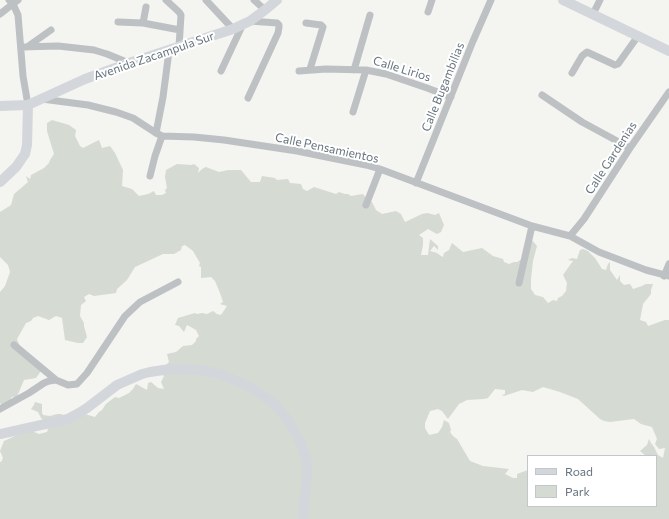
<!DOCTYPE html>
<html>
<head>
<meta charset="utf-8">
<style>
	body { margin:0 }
	#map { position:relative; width:669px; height:519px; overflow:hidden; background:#f4f4f0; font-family:Commissioner,sans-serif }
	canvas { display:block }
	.legend { position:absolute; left:527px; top:455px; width:130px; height:52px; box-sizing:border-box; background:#fff; border:1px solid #c2c7cb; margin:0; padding:5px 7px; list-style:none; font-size:12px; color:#66737e }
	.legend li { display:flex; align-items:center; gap:8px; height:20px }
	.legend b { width:20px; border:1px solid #c2c7cb }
</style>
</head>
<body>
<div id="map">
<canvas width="669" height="519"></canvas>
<ul class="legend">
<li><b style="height:5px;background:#d3d7db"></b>Road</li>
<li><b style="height:11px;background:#d5dad2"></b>Park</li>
</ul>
</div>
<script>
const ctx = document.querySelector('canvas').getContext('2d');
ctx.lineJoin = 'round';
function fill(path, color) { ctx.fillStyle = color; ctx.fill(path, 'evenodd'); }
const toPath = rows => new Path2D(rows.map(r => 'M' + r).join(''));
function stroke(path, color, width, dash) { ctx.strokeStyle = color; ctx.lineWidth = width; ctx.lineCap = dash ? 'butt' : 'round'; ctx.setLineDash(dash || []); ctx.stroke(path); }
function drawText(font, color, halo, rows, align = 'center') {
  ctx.font = font + ' Commissioner,sans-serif'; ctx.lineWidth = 4; ctx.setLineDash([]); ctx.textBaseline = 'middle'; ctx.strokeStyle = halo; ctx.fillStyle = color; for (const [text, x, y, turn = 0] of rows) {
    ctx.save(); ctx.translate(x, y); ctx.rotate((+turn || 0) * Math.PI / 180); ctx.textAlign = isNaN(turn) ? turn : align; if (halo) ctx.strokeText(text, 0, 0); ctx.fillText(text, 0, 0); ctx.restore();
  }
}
fill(toPath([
	[52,120,69,125,76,130,75,136,80,146,83,148,99,140,102,148,110,146,115,153,123,170,122,186,132,189,139,196,148,194,154,191,156,195,162,195,166,193,165,190,167,188,165,177,166,170,177,164,191,165,194,164,199,168,198,173,202,169,206,167,219,172,228,170,241,170,251,182,260,182,262,176,275,178,277,180,288,179,290,183,301,184,303,189,307,191,314,187,336,194,339,192,345,194,348,194,351,196,363,194,367,199,372,202,376,210,382,214,396,211,401,214,405,222,422,214,427,213,435,215,439,213,444,225,441,232,437,234,428,229,419,235,423,238,423,245,421,255,428,255,430,239,438,246,438,250,434,246,430,251,437,253,441,256,443,257,444,253,449,250,452,243,463,252,482,248,493,256,503,259,504,262,509,264,514,262,517,262,522,259,531,239,537,246,533,261,531,279,531,289,535,295,543,297,548,303,553,300,557,301,558,298,562,296,566,291,567,283,563,275,573,261,568,260,572,258,577,259,580,250,583,249,588,251,595,258,602,269,606,270,608,264,610,262,610,270,617,280,620,275,620,281,624,285,630,284,633,289,642,286,646,284,653,284,651,290,651,294,643,304,640,320,646,322,648,326,665,320,669,320,669,519,0,519,0,462,1,462,3,458,0,451,4,441,24,432,32,431,39,434,47,432,49,425,41,418,38,412,31,409,34,405,35,402,42,404,42,413,43,415,50,416,57,414,62,414,64,418,85,414,95,417,99,412,102,410,106,404,115,397,119,398,129,393,133,389,136,384,147,390,148,383,151,382,158,388,164,389,161,382,164,376,162,374,163,368,169,362,167,354,176,352,183,346,192,345,196,341,196,339,199,336,196,330,187,325,184,332,179,326,175,325,178,318,195,313,197,314,202,313,207,314,213,311,217,314,221,315,227,306,220,304,223,302,220,293,215,281,211,277,201,278,201,267,199,266,200,263,193,251,185,245,182,246,181,250,174,254,163,254,135,267,127,280,117,289,116,293,94,296,89,294,84,297,86,301,81,305,80,316,84,323,84,326,87,337,83,343,78,343,65,340,62,318,56,316,49,320,38,316,33,318,31,321,26,323,17,339,24,356,41,371,36,378,24,380,16,399,13,398,14,396,11,398,9,404,2,405,0,403,0,292,5,286,10,272,8,265,0,257,0,212,11,205,14,194,28,182,26,176,30,179,31,175,44,168,49,163,50,160,54,154,47,131,47,123],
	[543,387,560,392,578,399,600,419,604,421,610,422,634,419,641,424,652,427,657,439,655,444,659,449,665,448,663,458,658,455,654,447,651,443,649,439,647,445,640,451,646,456,656,456,656,506,528,506,528,470,517,474,517,478,513,478,505,474,509,469,483,466,470,461,457,439,453,436,450,432,451,430,449,423,444,420,442,427,438,433,429,435,425,428,425,423,430,411,438,409,442,411,448,419,459,404,467,400,484,399,488,398,495,389,505,390,505,394,502,395,504,396,522,390,533,392]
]), '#d5dad2');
stroke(toPath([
	[9,0,13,4,18,15,23,76,28,105],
	[166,0,179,12,181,15,179,47],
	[206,0,233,29],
	[254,0,265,10],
	[428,12,432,0],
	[0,14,18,0],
	[593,14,600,0],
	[118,22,143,23,180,30],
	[143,23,146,7],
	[306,23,321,25,323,27,310,69],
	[21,47,58,46,94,50,107,54,129,63],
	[27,47,51,30],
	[354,70,370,15],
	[221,71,243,24],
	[299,71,326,69,366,70,386,74,427,88,451,97],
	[572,73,582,56,587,52,615,65,618,64,638,36],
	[542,95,582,122,630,148],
	[248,98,278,33,279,27,279,25,277,23,250,21],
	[42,99,88,105,116,112,133,118,156,133,162,136,194,137,224,140,297,151,366,165,380,169,532,226,570,236,599,252,646,270,669,276],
	[353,112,366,70],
	[156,133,163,97,169,51],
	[150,176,155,156,162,136],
	[416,183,473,41,491,0],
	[366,205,380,169],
	[570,236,584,219,630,148,669,92],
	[664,276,669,264],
	[519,283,532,226],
	[14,345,56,380],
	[0,409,29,393,44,383,49,381,56,380,68,385,77,384,87,373,125,316,140,302,178,282]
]), '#bdc1c4', 7);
stroke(toPath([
	[563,0,669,51],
	[0,106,28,105,85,79,129,63,233,29,250,21,265,10,277,0],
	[0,182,16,167,25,154,27,145,28,105],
	[0,434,68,419,79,413,87,408,117,385,142,374,150,372,170,369,187,369,200,370,220,374,250,387,270,400,277,407,286,417,295,432,301,443,306,459,307,475,303,519]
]), '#d3d7db', 10);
drawText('12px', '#66737e', '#fff', [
	["Avenida Zacampula Sur",154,56,-19],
	["Calle Lirios",402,69,17],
	["Calle Bugambilias",443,87,-68],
	["Calle Pensamientos",327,148,12],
	["Calle Gardenias",611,158,-57]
]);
</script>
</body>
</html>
